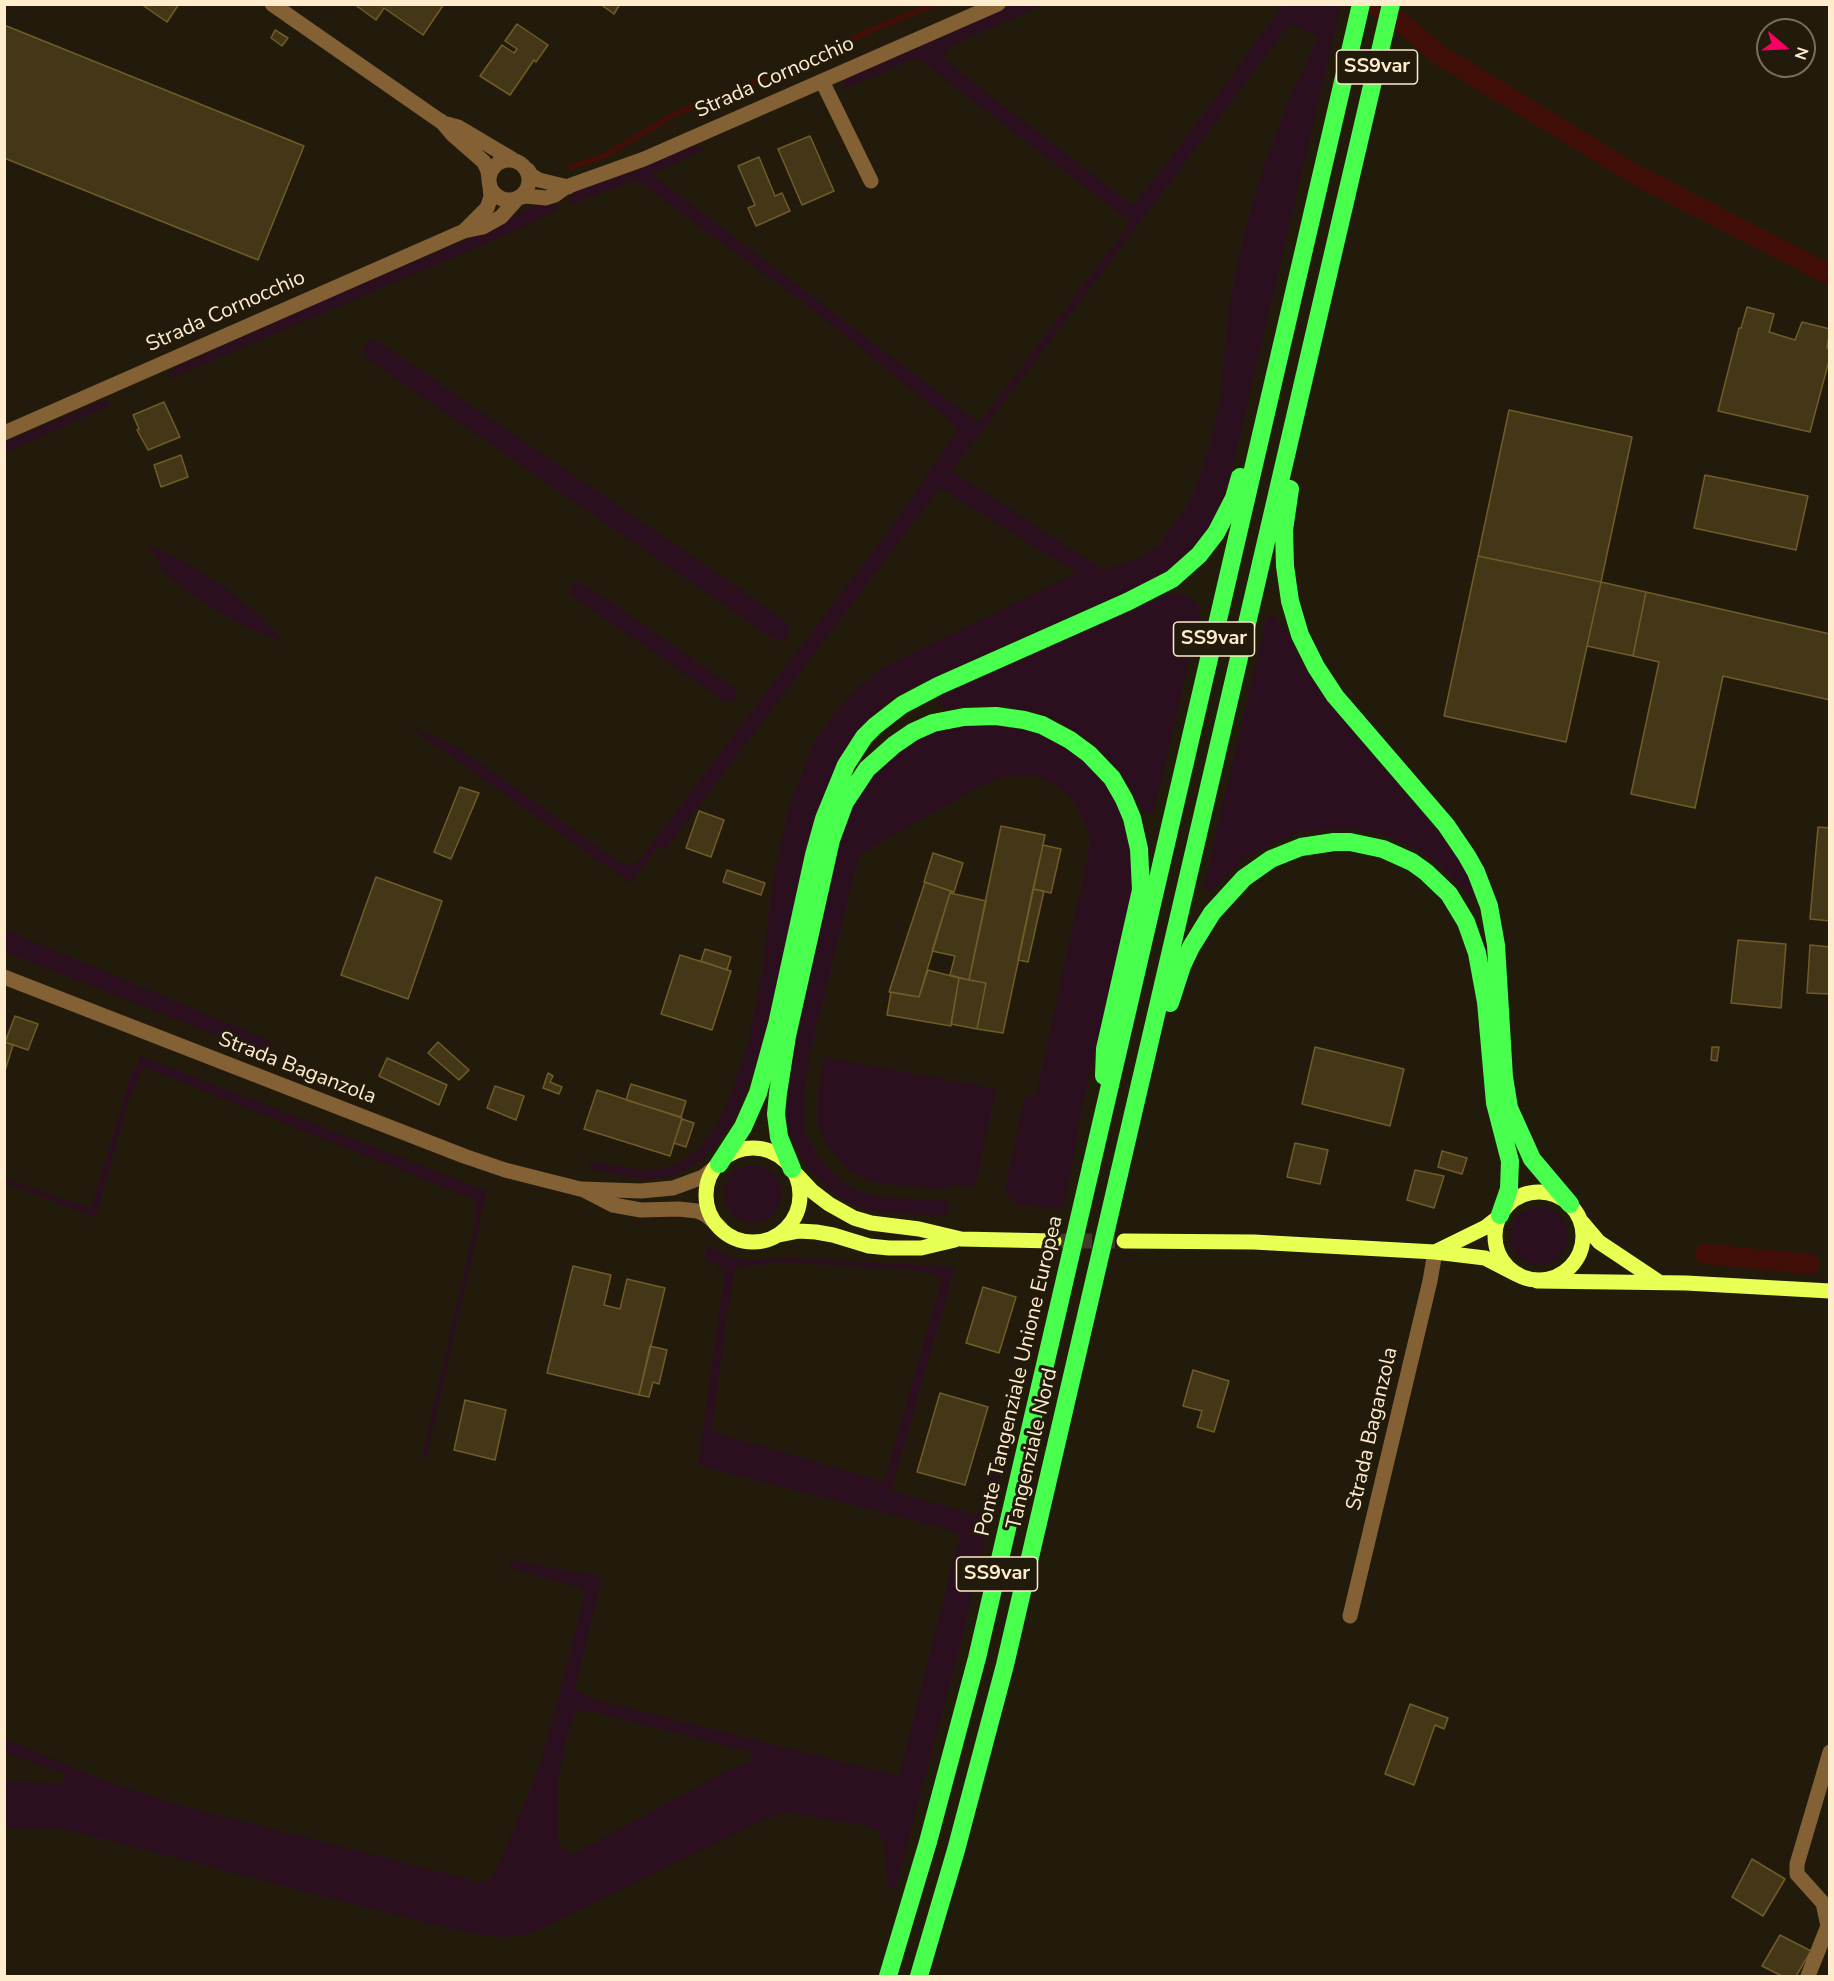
<!DOCTYPE html>
<html>
<head>
<meta charset="utf-8">
<style>
	body { margin:0 }
	#map { position:relative; width:1834px; height:1981px; overflow:hidden; background:#221b0c; font-family:"Nunito Sans",sans-serif }
	canvas { display:block }
	.frame { position:absolute; inset:0; border:6px solid #ffeccd; pointer-events:none }
	.north { position:absolute; left:1756px; top:18px; width:60px; height:60px; box-sizing:border-box; background:#221b0c; border:2px solid #7a6f59; border-radius:50%; rotate:109deg; font-size:16px; font-weight:700; line-height:24px; text-align:center; color:#ffeccd }
	.north::after { content:''; display:block; margin:auto; width:21px; height:27px; background:#f80062; clip-path:polygon(50% 0,100% 100%,50% 72%,0 100%) }
</style>
</head>
<body>
<div id="map">
<canvas width="1834" height="1981"></canvas>
<div class="frame"></div>
<div class="north">N</div>
</div>
<script>
const ctx = document.querySelector('canvas').getContext('2d');
ctx.lineJoin = 'round';
function fill(path, color) { ctx.fillStyle = color; ctx.fill(path, 'evenodd'); }
const toPath = rows => new Path2D(rows.map(r => 'M' + r).join(''));
function stroke(path, color, width, dash) { ctx.strokeStyle = color; ctx.lineWidth = width; ctx.lineCap = dash ? 'butt' : 'round'; ctx.setLineDash(dash || []); ctx.stroke(path); }
function drawText(font, color, halo, rows, align = 'center') {
  ctx.font = font + ' "Nunito Sans",sans-serif'; ctx.lineWidth = 6; ctx.setLineDash([]); ctx.textBaseline = 'middle'; ctx.strokeStyle = halo; ctx.fillStyle = color; for (const [text, x, y, turn = 0] of rows) {
    ctx.save(); ctx.translate(x, y); ctx.rotate((+turn || 0) * Math.PI / 180); ctx.textAlign = isNaN(turn) ? turn : align; if (halo) ctx.strokeText(text, 0, 0); ctx.fillText(text, 0, 0); ctx.restore();
  }
}
fill(toPath([
	[1014,5,1044,5,951,46,942,58,1133,206,1185,139,1283,5,1341,5,1228,487,1210,527,1194,547,1165,572,1143,584,914,686,889,701,865,724,845,750,824,793,764,1040,746,1094,734,1118,715,1146,702,1160,673,1176,646,1180,591,1170,589,1167,589,1162,637,1169,660,1169,671,1166,682,1161,700,1148,719,1121,731,1094,752,1032,750,1031,763,968,772,886,787,814,812,746,833,715,857,688,886,666,1077,573,940,488,666,849,658,847,630,883,407,725,459,748,622,864,633,865,644,854,890,529,957,431,950,421,811,308,642,184,634,181,569,205,570,198,575,192,694,146,702,147,705,150,651,174,979,423,1131,222,917,58,844,89,843,84,847,78],
	[1290,24,1318,37,1288,103,1264,166,1247,223,1229,305,1220,402,1210,443,1195,490,1184,511,1158,545,1141,558,1104,570,952,471],
	[548,202,554,203,557,210,520,229,169,379,169,373,174,368,332,296,475,236,526,209],
	[370,340,382,344,785,620,789,627,788,636,780,641,772,638,370,361,364,353,363,350,364,345],
	[104,400,109,401,111,405,5,453,5,442],
	[147,544,179,558,219,583,262,618,284,642,245,627,188,593,162,569],
	[578,582,586,585,735,688,737,694,734,700,730,702,724,701,576,599,570,593,570,589,574,583],
	[1176,593,1184,595,1194,601,1198,605,1200,613,1154,813,1152,815,1144,811,1123,776,1104,753,1093,743,1058,720,1033,711,1007,706,972,706,946,709,939,704,939,697,951,691,1164,596],
	[1269,615,1273,615,1283,625,1303,664,1328,702,1452,849,1471,883,1475,895,1473,899,1438,864,1414,847,1385,835,1351,828,1301,832,1273,843,1248,857,1210,891,1206,891,1204,887,1212,850,1266,620],
	[969,725,997,725,1022,729,1047,737,1081,758,1101,779,1118,806,1132,850,1133,883,1129,910,1081,1111,1073,1163,1062,1209,1016,1205,1005,1190,1025,1095,1036,1096,1090,846,1090,837,1079,811,1069,796,1055,785,1048,781,1029,775,1002,777,983,784,859,855,810,1054,804,1095,803,1114,804,1129,809,1140,822,1162,848,1186,869,1195,879,1197,946,1201,949,1203,948,1213,946,1215,895,1214,872,1211,845,1201,827,1188,807,1167,793,1141,788,1127,787,1099,796,1035,839,842,850,808,878,768,907,745,930,733],
	[4,929,274,1043,269,1056,5,952],
	[140,1056,487,1191,426,1459,422,1458,475,1225,476,1200,144,1067,139,1076,128,1103,96,1217,5,1183,5,1178,91,1209,133,1069,136,1070],
	[824,1057,996,1089,975,1187,947,1185,947,1189,883,1184,865,1179,848,1169,827,1145,818,1125,818,1095],
	'724 1194a29 29 0 1 1 58 0a29 29 0 1 1-58 0Z',
	'1510 1236a29 29 0 1 1 58 0a29 29 0 1 1-58 0Z',
	[707,1245,723,1254,744,1260,759,1260,779,1257,955,1267,891,1491,978,1515,1018,1374,1024,1376,958,1654,895,1890,888,1887,884,1841,878,1832,868,1826,793,1814,780,1814,767,1818,543,1928,523,1935,503,1937,483,1935,419,1921,72,1831,45,1827,5,1828,5,1782,63,1783,66,1774,5,1753,5,1739,106,1781,175,1804,475,1881,482,1882,489,1880,497,1869,541,1763,584,1598,584,1592,578,1587,509,1568,511,1560,602,1577,575,1689,589,1698,899,1776,960,1536,950,1530,698,1465,725,1270,717,1267,717,1264,705,1261],
	[780,1262,914,1270,930,1273,942,1279,884,1482,714,1432,712,1427,727,1315,735,1268],
	[590,1711,751,1752,753,1760,723,1773,572,1855,557,1843,558,1779,567,1736,575,1712]
]), '#2c0f1f');
stroke(toPath([
	[571,167,604,156,675,114,800,64,867,32,934,4]
]), '#410f07', 6);
stroke(toPath([
	[1374,4,1407,27,1438,54,1638,176,1830,275],
	[1705,1254,1810,1264]
]), '#410f07', 20);
const building = toPath([
	[141,4,179,4,167,22,141,4],
	[354,4,444,4,423,35,384,8,376,20,354,4],
	[600,4,620,4,614,14,600,4],
	[517,24,548,45,536,62,534,60,510,95,480,76,502,45,514,53,517,49,505,41,517,24],
	[4,25,304,146,258,260,4,158,4,25],
	[275,30,288,38,282,46,271,38,275,30],
	[810,136,834,191,802,205,778,149,810,136],
	[759,157,775,196,782,193,790,211,756,226,748,208,755,205,738,166,759,157],
	[1747,307,1774,314,1769,332,1795,340,1802,322,1830,329,1827,348,1830,348,1830,357,1810,432,1718,411,1739,328,1741,328,1747,307],
	[164,402,180,437,148,450,137,430,139,429,133,415,164,402],
	[1509,410,1632,437,1601,582,1478,556,1509,410],
	[181,455,188,477,161,487,154,465,181,455],
	[1705,475,1808,496,1796,550,1694,528,1705,475],
	[1478,556,1601,582,1566,742,1444,716,1478,556],
	[1601,582,1646,592,1633,656,1587,646,1601,582],
	[1646,592,1830,634,1830,700,1723,676,1695,808,1631,794,1659,662,1633,656,1646,592],
	[460,787,479,793,451,859,434,852,460,787],
	[699,811,724,820,711,857,686,848,699,811],
	[1001,826,1045,835,1003,1033,977,1029,986,983,969,980,1001,826],
	[1818,827,1830,828,1830,921,1810,919,1818,827],
	[1043,845,1061,849,1051,893,1033,889,1043,845],
	[933,853,963,863,954,892,924,882,933,853],
	[727,870,765,883,761,895,723,882,727,870],
	[376,877,442,901,408,999,341,975,376,877],
	[925,882,953,892,950,893,919,997,889,992,925,882],
	[1033,889,1044,891,1028,962,1018,960,1033,889],
	[950,893,986,901,969,980,950,975,955,956,932,951,950,893],
	[1738,940,1786,944,1781,1008,1731,1003,1738,940],
	[1810,945,1830,947,1830,994,1807,993,1810,945],
	[705,949,731,957,727,970,701,961,705,949],
	[680,955,731,971,712,1030,661,1014,680,955],
	[928,970,959,978,951,1026,887,1015,891,992,919,997,928,970],
	[959,978,986,983,977,1029,951,1024,959,978],
	[15,1016,38,1024,28,1050,5,1042,15,1016],
	[4,1037,7,1038,5,1042,13,1045,4,1074,4,1037],
	[438,1042,469,1070,459,1080,428,1053,438,1042],
	[1315,1047,1404,1069,1390,1126,1302,1104,1315,1047],
	[1712,1047,1719,1047,1717,1061,1711,1060,1712,1047],
	[387,1058,447,1085,439,1105,379,1076,387,1058],
	[548,1073,553,1076,550,1082,562,1087,559,1094,543,1088,548,1073],
	[631,1084,686,1101,681,1117,626,1100,631,1084],
	[495,1086,524,1096,516,1120,487,1108,495,1086],
	[597,1090,682,1118,670,1156,584,1129,597,1090],
	[682,1119,694,1123,686,1147,674,1143,682,1119],
	[1295,1143,1328,1150,1320,1184,1287,1177,1295,1143],
	[1442,1151,1467,1158,1462,1174,1438,1167,1442,1151],
	[1415,1170,1444,1176,1434,1208,1407,1200,1415,1170],
	[573,1266,611,1275,604,1305,620,1309,627,1279,665,1288,639,1395,547,1373,573,1266],
	[983,1287,1016,1297,999,1353,966,1343,983,1287],
	[650,1346,667,1350,659,1384,653,1382,649,1397,639,1395,650,1346],
	[1193,1370,1229,1381,1214,1432,1197,1427,1202,1411,1183,1406,1193,1370],
	[940,1393,988,1407,965,1485,917,1472,940,1393],
	[465,1400,506,1410,495,1460,454,1450,465,1400],
	[1410,1704,1448,1718,1444,1729,1435,1725,1414,1785,1385,1774,1410,1704],
	[1752,1859,1785,1879,1763,1916,1732,1897,1752,1859],
	[1780,1935,1811,1951,1796,1976,1782,1976,1762,1966,1780,1935]
]);
fill(building, '#443717');
stroke(building, '#715c28', 1.5);
stroke(toPath([
	[1054,1241,1124,1241]
]), '#433a29', 15, [15, 8]);
stroke(toPath([
	[272,4,443,123,458,127,512,159],
	[822,81,871,181],
	[441,121,452,134,484,162,488,171,489,179],
	'489 180a20 20 0 1 1 40 0a20 20 0 1 1-40 0Z',
	[528,170,531,175,539,180,568,187],
	[464,231,487,208,491,197,490,187],
	[4,433,464,231,483,227,501,217,518,198,526,196,546,198,555,195,566,187,644,159,998,4],
	[4,977,464,1156,505,1170,584,1190,613,1205,641,1210,679,1209,697,1211,706,1215,720,1227],
	[582,1189,641,1191,673,1188,703,1177,719,1164],
	[1350,1616,1430,1281,1435,1252],
	[1808,1976,1828,1926,1823,1903,1797,1874,1797,1864,1830,1752]
]), '#846035', 15);
stroke(toPath([
	'706 1195a47 47 0 1 1 94 0a47 47 0 1 1-94 0Z',
	[796,1174,812,1191,829,1204,854,1218,871,1223,919,1229,961,1239,1054,1241],
	'1495 1236a44 44 0 1 1 88 0a44 44 0 1 1-88 0Z',
	[1582,1222,1599,1242,1659,1282],
	[779,1235,799,1231,816,1232,833,1235,869,1246,889,1248,921,1248,955,1240],
	[1124,1241,1254,1242,1435,1252,1485,1258,1516,1274],
	[1435,1252,1486,1227,1500,1216],
	[1537,1281,1686,1283,1830,1291]
]), '#e8ff54', 15);
stroke(toPath([
	[1290,489,1284,530,1285,566,1290,601,1300,635,1316,667,1335,696,1446,825,1467,856,1476,872,1489,906,1496,945,1504,1077,1509,1108,1532,1159,1570,1204],
	[1170,1003,1182,966,1191,947,1212,913,1244,878,1271,859,1301,847,1334,842,1350,842,1383,849,1412,862,1426,872,1449,894,1466,922,1477,953,1486,1002,1495,1103,1510,1161,1509,1189,1500,1215],
	[719,1164,743,1127,758,1093,777,1024,814,855,824,819,846,765,864,737,875,726,902,705,938,686,1127,602,1172,579,1199,555,1216,533,1234,498,1240,477],
	[1091,1167,1361,4],
	[792,1169,779,1137,776,1114,778,1093,787,1036,831,840,845,802,867,769,894,745,913,732,933,723,964,717,996,716,1024,720,1042,725,1070,740,1089,754,1112,778,1124,799,1132,818,1139,849,1141,890,1105,1049,1104,1076],
	[1119,1174,1391,4]
]), '#48ff4d', 18);
stroke(toPath([
	[888,1976,928,1842,977,1658,1091,1167],
	[919,1976,956,1850,1005,1665,1119,1174]
]), '#48ff4d', 18);
for (const [x, y, w] of [
	[1377,67,81],
	[1214,639,81],
	[997,1574,81]
]) { const box = new Path2D(); box.roundRect(x - w / 2, y - 17, w, 34, 4.5); ctx.fillStyle = '#221b0c'; ctx.fill(box); stroke(box, '#ffeccd', 1.5); }
drawText('bold 20px', '#ffeccd', null, [
	["SS9var",1377,67],
	["SS9var",1214,639],
	["SS9var",997,1574]
]);
drawText('21px', '#ffeccd', '#221b0c', [
	["Strada Cornocchio",775,78,-24],
	["Strada Cornocchio",226,312,-24],
	["Strada Baganzola",297,1069,21],
	["Ponte Tangenziale Unione Europea",1020,1376,-77],
	["Strada Baganzola",1373,1429,-77],
	["Tangenziale Nord",1033,1449,-77]
]);
</script>
</body>
</html>
